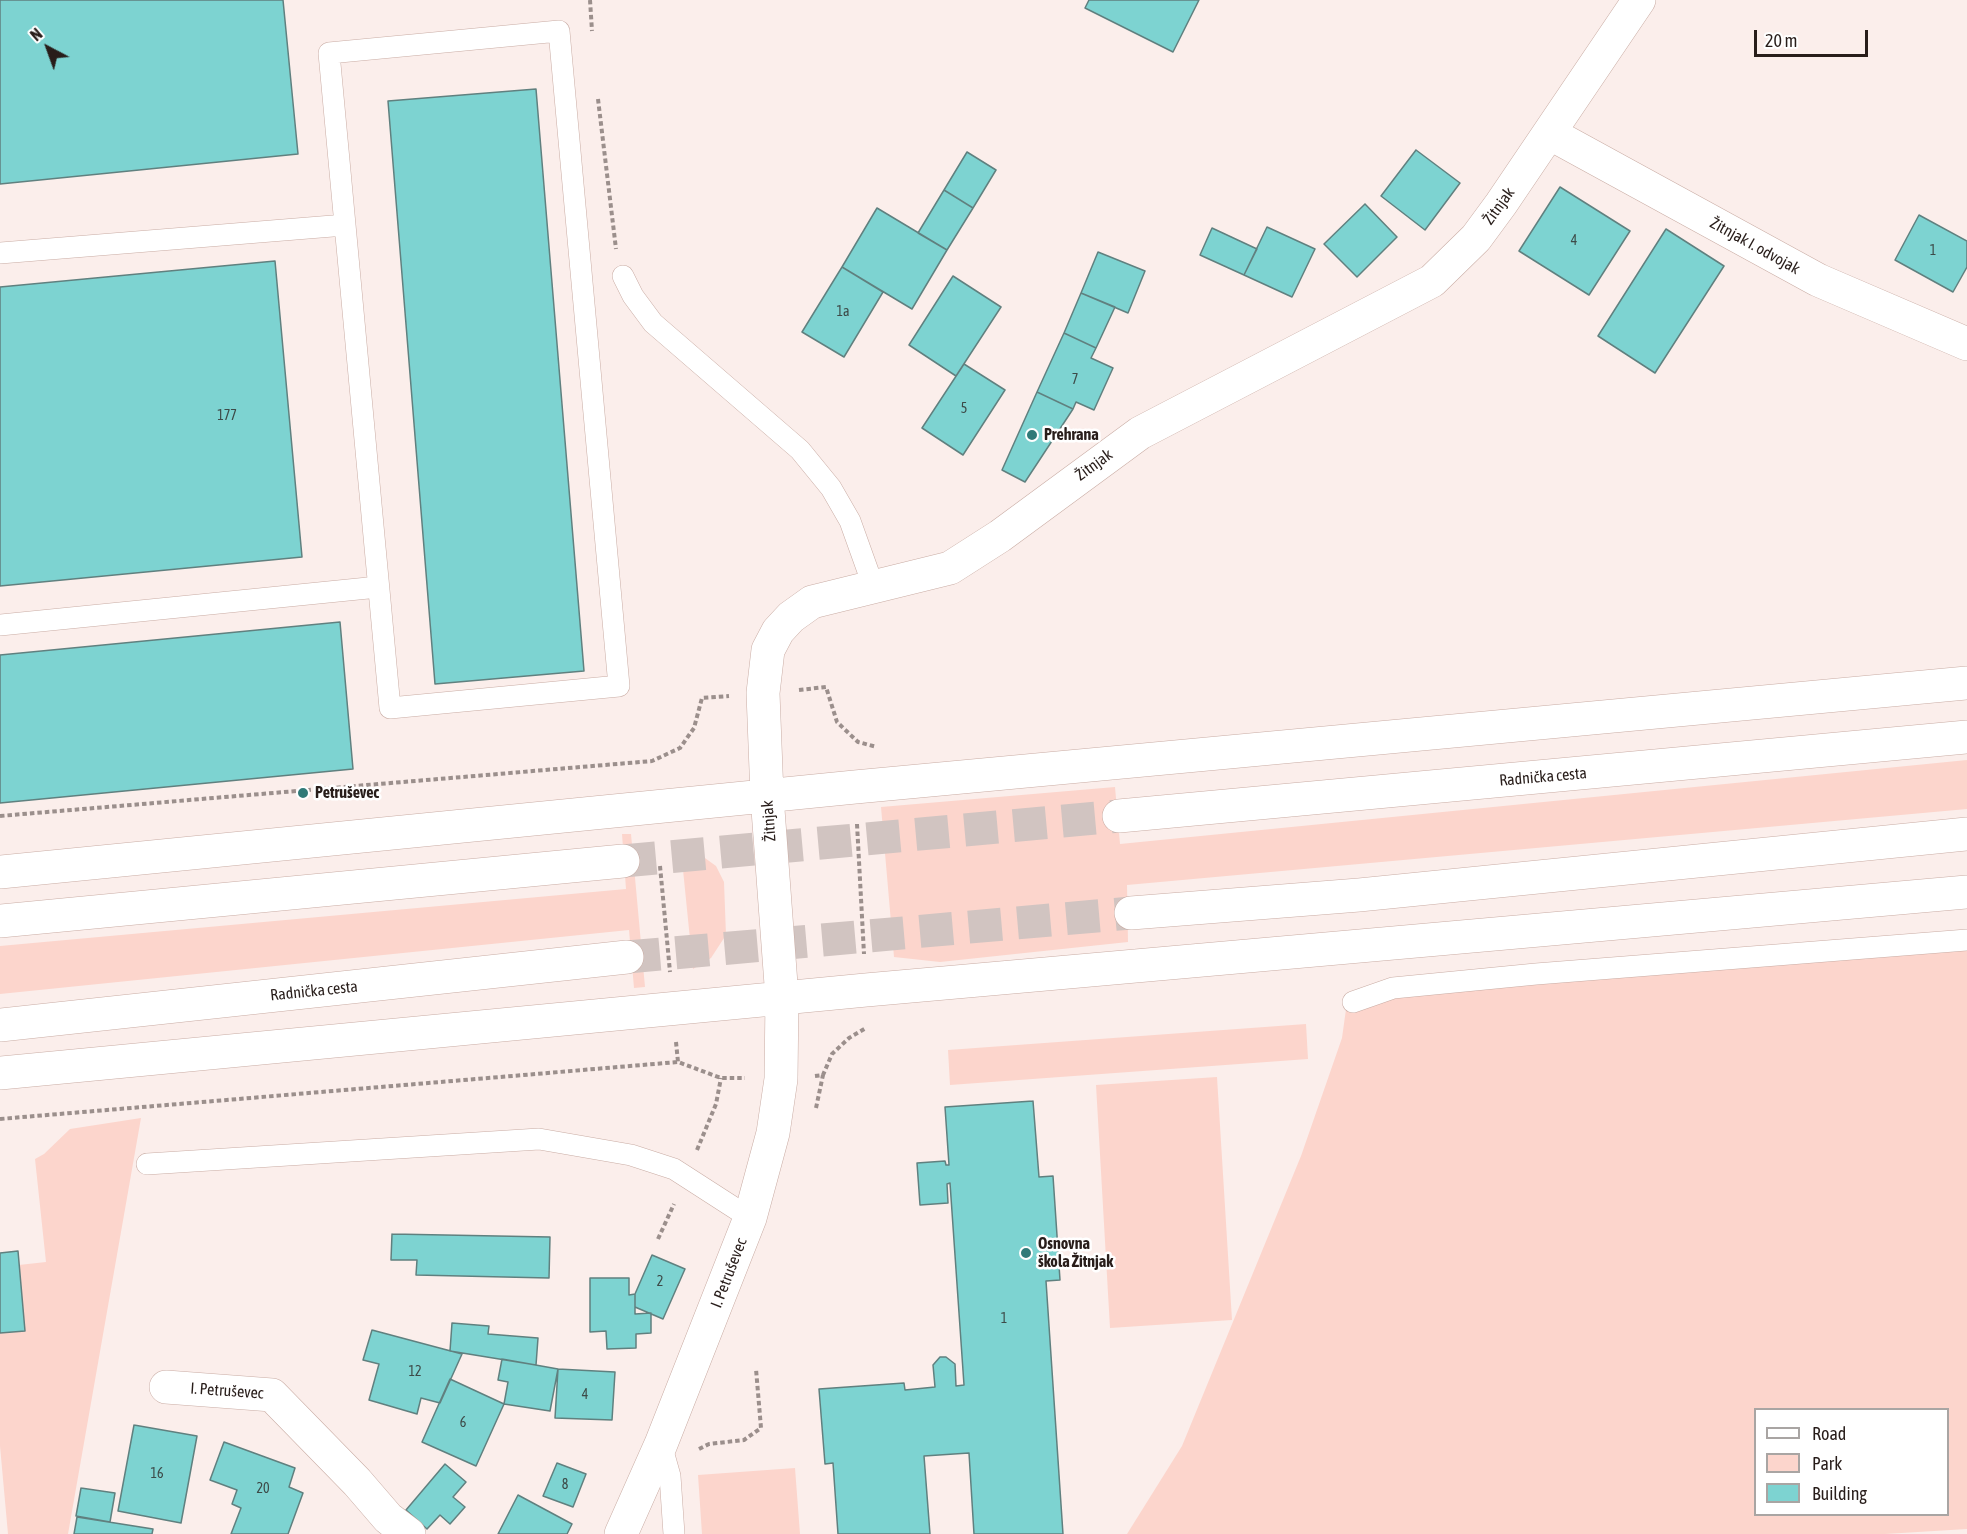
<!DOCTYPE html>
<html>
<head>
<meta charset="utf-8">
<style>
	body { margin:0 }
	#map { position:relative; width:1967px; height:1534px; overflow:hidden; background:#fbeeeb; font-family:"Asap Condensed",sans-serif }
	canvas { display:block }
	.legend { position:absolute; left:1754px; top:1408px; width:195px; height:108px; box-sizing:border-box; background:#fff; border:2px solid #a9a5a3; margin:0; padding:8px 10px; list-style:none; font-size:18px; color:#281d1a }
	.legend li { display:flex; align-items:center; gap:12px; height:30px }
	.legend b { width:30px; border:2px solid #a9a5a3 }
	.north { position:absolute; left:18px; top:18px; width:60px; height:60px; -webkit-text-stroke:4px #fff; paint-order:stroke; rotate:319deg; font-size:16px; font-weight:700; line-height:24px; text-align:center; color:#281d1a }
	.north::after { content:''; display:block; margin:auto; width:21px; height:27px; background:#281d1a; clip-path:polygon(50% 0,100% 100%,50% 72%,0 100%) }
	.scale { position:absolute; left:1754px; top:30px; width:114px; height:27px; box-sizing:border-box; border:3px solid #281d1a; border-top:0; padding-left:8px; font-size:18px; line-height:21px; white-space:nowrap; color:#281d1a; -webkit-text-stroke:4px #fff; paint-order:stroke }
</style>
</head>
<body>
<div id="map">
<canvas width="1967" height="1534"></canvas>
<ul class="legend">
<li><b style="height:8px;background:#fff"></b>Road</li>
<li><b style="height:16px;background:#fcd5cc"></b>Park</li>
<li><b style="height:16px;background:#7dd3d1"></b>Building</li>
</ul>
<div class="north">N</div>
<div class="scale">20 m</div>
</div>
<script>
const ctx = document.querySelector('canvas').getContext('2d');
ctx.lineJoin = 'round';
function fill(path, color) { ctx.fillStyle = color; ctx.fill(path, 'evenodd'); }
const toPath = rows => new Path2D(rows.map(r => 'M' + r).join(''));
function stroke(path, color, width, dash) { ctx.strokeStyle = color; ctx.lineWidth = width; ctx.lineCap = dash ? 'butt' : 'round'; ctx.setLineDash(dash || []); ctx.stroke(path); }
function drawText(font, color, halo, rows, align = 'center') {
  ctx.font = font + ' "Asap Condensed",sans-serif'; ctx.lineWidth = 5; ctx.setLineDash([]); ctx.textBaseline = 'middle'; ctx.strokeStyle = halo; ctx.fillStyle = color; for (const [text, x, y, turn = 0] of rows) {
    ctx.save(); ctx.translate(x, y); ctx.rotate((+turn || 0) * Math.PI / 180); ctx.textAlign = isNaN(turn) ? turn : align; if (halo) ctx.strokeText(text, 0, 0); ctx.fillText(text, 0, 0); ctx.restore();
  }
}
fill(toPath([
	[1967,760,1967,809,1127,885,1128,942,940,962,894,957,881,807,1115,787,1120,844],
	[622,834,631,834,645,987,634,988,629,930,0,994,0,946,626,889],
	[680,840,716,866,724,882,726,935,711,958,693,969],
	[1967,948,1967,1529,1885,1534,1127,1534,1182,1446,1301,1156,1342,1038,1348,995],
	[1756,1410,1948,1410,1948,1514,1756,1514],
	[1306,1024,1308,1059,950,1085,948,1050],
	[1217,1077,1232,1320,1110,1328,1096,1085],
	[141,1118,68,1534,8,1534,0,1446,0,1333,25,1331,19,1265,46,1262,35,1159,44,1154,70,1129],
	[795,1468,800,1534,702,1534,698,1475]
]), '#fcd5cc');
const building = toPath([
	[0,0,283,0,298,154,0,184,0,0],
	[1089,0,1199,0,1173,52,1085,8,1089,0],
	[536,89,584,671,435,684,388,101,536,89],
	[1416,150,1460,183,1425,230,1381,196,1416,150],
	[967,152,996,170,973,208,944,190,967,152],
	[1560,187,1630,231,1589,295,1519,251,1560,187],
	[944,190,973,208,947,250,918,233,944,190],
	[1365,204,1397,237,1357,277,1324,244,1365,204],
	[877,208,947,250,912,309,842,267,877,208],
	[1919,215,1967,241,1967,267,1953,292,1895,260,1919,215],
	[1267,227,1315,249,1292,297,1244,275,1267,227],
	[1212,228,1257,249,1244,275,1200,255,1212,228],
	[1666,229,1724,266,1655,373,1598,336,1666,229],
	[1098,252,1145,271,1128,313,1081,293,1098,252],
	[275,261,302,557,0,586,0,287,275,261],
	[842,267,883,292,844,357,802,332,842,267],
	[953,276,1001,307,956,376,909,345,953,276],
	[1081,293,1115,307,1096,348,1064,333,1081,293],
	[1064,333,1096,348,1091,358,1113,368,1094,410,1076,402,1073,409,1037,392,1064,333],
	[964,364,1005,390,963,455,922,428,964,364],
	[1037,392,1073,409,1025,482,1002,470,1037,392],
	[340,622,353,769,0,803,0,655,340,622],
	[1033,1101,1039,1177,1053,1176,1060,1280,1046,1281,1063,1534,974,1534,969,1453,924,1456,930,1534,838,1534,833,1463,825,1464,819,1389,904,1383,905,1390,935,1387,933,1365,940,1357,946,1357,955,1364,956,1386,964,1385,950,1183,947,1184,948,1203,920,1205,917,1163,945,1161,946,1165,949,1165,945,1107,1033,1101],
	[392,1234,550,1237,549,1278,416,1275,417,1260,391,1260,392,1234],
	[18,1251,25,1331,0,1333,0,1253,18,1251],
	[652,1255,685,1269,663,1319,635,1307,635,1294,652,1255],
	[590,1278,629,1278,629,1295,635,1294,635,1314,651,1313,651,1333,636,1334,636,1348,607,1349,606,1331,590,1332,590,1278],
	[452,1323,489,1326,488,1334,538,1338,536,1365,450,1351,452,1323],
	[372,1330,462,1354,440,1403,421,1398,417,1414,369,1400,379,1364,363,1360,372,1330],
	[502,1359,558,1369,550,1411,504,1404,508,1382,498,1380,502,1359],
	[558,1369,615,1372,612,1420,555,1418,558,1369],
	[450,1379,504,1404,476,1466,422,1442,450,1379],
	[134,1425,197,1436,181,1523,118,1511,134,1425],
	[224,1442,295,1468,289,1487,303,1493,288,1534,231,1534,241,1508,232,1504,237,1490,210,1480,224,1442],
	[557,1463,586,1474,573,1507,543,1496,557,1463],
	[445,1464,466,1482,453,1497,465,1507,450,1524,440,1515,427,1529,406,1510,445,1464],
	[81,1488,115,1493,110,1522,76,1516,81,1488],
	[518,1495,572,1524,567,1534,498,1534,518,1495],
	[77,1517,153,1529,152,1534,74,1534,77,1517]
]);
fill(building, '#7dd3d1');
stroke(building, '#60807f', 1.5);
stroke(toPath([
	[623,861,1119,816],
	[627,957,1131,913]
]), '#d1c4c1', 33, [33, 16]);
const lane = toPath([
	[559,31,619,686,390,708,329,53,559,31],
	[0,253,345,225],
	[623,276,633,296,653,323,800,450,831,488,850,521,874,588],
	[0,625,378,587],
	[1353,1002,1393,988,1536,974,1967,940],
	[147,1164,539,1139,631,1155,674,1169,750,1218],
	[661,1444,670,1476,674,1534]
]);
const street = toPath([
	[1551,134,1818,280,1967,344],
	[166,1387,272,1395,357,1482,388,1518,409,1534]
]);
const secondary = toPath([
	[1119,816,1967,737],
	[0,872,855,787,1967,683],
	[1131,913,1359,895,1967,834],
	[0,921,623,861],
	[0,1025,627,957],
	[0,1073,866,990,1967,892],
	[621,1534,661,1444,750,1218,773,1133,781,1079,782,998,767,796,763,693,768,650,778,631,791,617,812,602,950,568,1000,536,1140,433,1432,281,1476,238,1501,204,1639,0]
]);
stroke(lane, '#c9aca4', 22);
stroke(street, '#c9aca4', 34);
stroke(secondary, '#c9aca4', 34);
stroke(toPath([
	[590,0,592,31],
	[598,99,616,249],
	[799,690,826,687,837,722,858,742,877,747],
	[0,816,652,761,680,748,694,728,702,698,729,696],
	[857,824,864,954],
	[660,866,670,972],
	[676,1042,678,1062],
	[815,1076,823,1075,832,1054,849,1038,866,1028],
	[816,1108,823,1075],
	[0,1119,678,1062,721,1078,745,1078],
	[697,1150,716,1104,721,1078],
	[658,1239,674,1204],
	[699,1449,709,1444,744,1440,761,1428,756,1369]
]), '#9b8f8c', 4, [4.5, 3]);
stroke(lane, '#fff', 21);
stroke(street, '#fff', 33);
stroke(secondary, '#fff', 33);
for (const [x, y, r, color] of [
	[1032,435,6,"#307a78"],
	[303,793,6,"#307a78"],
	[1026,1253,6,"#307a78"]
]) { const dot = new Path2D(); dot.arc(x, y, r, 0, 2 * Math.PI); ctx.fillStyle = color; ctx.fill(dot); stroke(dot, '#fff', 2); }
drawText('14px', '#3d4a48', null, [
	["4",1574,241],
	["1",1933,251],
	["1a",843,312],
	["7",1075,380],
	["5",964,409],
	["177",227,416],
	["2",660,1282],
	["1",1004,1319],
	["12",415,1372],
	["4",585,1395],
	["6",463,1423],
	["16",157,1474],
	["8",565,1485],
	["20",263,1489]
]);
drawText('16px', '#281d1a', '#fff', [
	["Žitnjak",1499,206,-54],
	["Žitnjak I. odvojak",1755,246,29],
	["Žitnjak",1094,465,-36],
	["Radnička cesta",1543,777,-5],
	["Žitnjak",769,821,-94],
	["Radnička cesta",314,991,-6],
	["I. Petruševec",729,1273,-69],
	["I. Petruševec",227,1391,4]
]);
drawText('bold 16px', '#281d1a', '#fff', [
	["Prehrana",1044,435],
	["Petruševec",315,793],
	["Osnovna",1038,1244],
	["škola Žitnjak",1038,1262]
], 'left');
</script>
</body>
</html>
